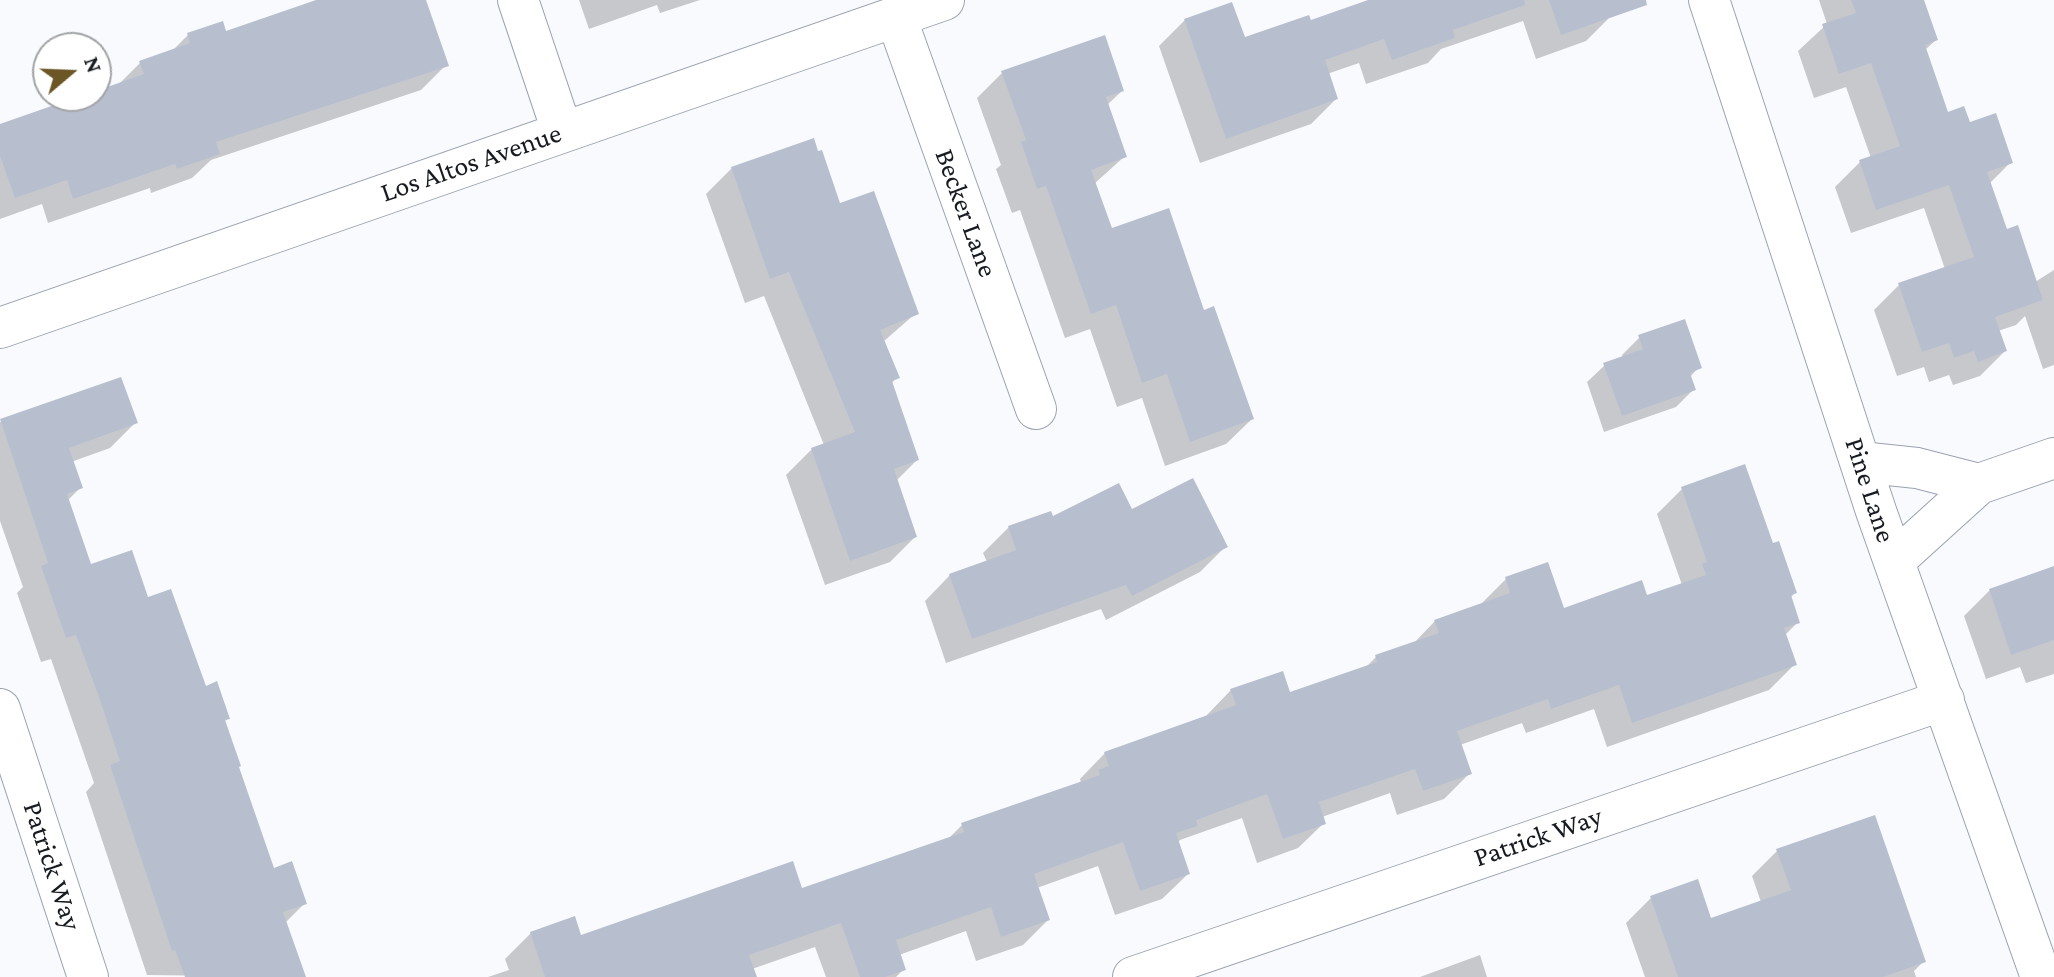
<!DOCTYPE html>
<html>
<head>
<meta charset="utf-8">
<style>
	body { margin:0 }
	#map { position:relative; width:2054px; height:977px; overflow:hidden; background:#f9fafe; font-family:"Crimson Pro",serif }
	canvas { display:block }
	.north { position:absolute; left:32px; top:32px; width:80px; height:80px; box-sizing:border-box; background:#fff; border:2px solid #a2a3a6; border-radius:50%; rotate:71deg; font-size:22px; font-weight:700; line-height:32px; text-align:center; color:#171a20 }
	.north::after { content:''; display:block; margin:auto; width:28px; height:36px; background:#6c5626; clip-path:polygon(50% 0,100% 100%,50% 72%,0 100%) }
</style>
</head>
<body>
<div id="map">
<canvas width="2054" height="977"></canvas>
<div class="north">N</div>
</div>
<script>
const ctx = document.querySelector('canvas').getContext('2d');
ctx.lineJoin = 'round';
function fill(path, color) { ctx.fillStyle = color; ctx.fill(path, 'evenodd'); }
const toPath = rows => new Path2D(rows.map(r => 'M' + r).join(''));
function stroke(path, color, width, dash) { ctx.strokeStyle = color; ctx.lineWidth = width; ctx.lineCap = dash ? 'butt' : 'round'; ctx.setLineDash(dash || []); ctx.stroke(path); }
function drawText(font, color, halo, rows, align = 'center') {
  ctx.font = font + ' "Crimson Pro",serif'; ctx.lineWidth = 6; ctx.setLineDash([]); ctx.textBaseline = 'middle'; ctx.strokeStyle = halo; ctx.fillStyle = color; for (const [text, x, y, turn = 0] of rows) {
    ctx.save(); ctx.translate(x, y); ctx.rotate((+turn || 0) * Math.PI / 180); ctx.textAlign = isNaN(turn) ? turn : align; if (halo) ctx.strokeText(text, 0, 0); ctx.fillText(text, 0, 0); ctx.restore();
  }
}
fill(toPath([
	[322,0,424,0,446,65,421,90,211,160,192,178,151,193,150,188,48,223,42,204,0,219,0,126,86,96,96,96,96,93,118,85,141,62,171,52,188,35,225,33],
	[579,0,700,0,660,13,657,5,589,29],
	[1371,0,1605,0,1611,16,1586,41,1536,59,1523,21,1441,49,1428,63,1366,84,1359,63,1327,74,1336,99,1311,124,1200,163,1159,46,1185,20,1244,40,1309,23],
	[1819,0,1922,0,1936,40,1925,50,1947,115,1968,125,2011,162,1989,184,2006,232,2035,282,2054,270,2054,365,2043,369,2025,316,2016,325,1998,331,2005,351,1980,376,1953,385,1949,375,1929,382,1924,367,1897,376,1874,310,1899,285,1945,269,1924,208,1851,233,1835,187,1860,162,1871,158,1846,87,1814,98,1798,51,1827,24],
	[1002,73,1122,91,1107,105,1125,156,1094,184,1111,230,1203,312,1252,419,1226,444,1165,466,1142,398,1117,407,1090,329,1065,338,1020,210,1012,213,996,169,1001,165,977,98],
	[732,168,839,205,916,313,883,342,897,377,891,384,917,460,896,481,915,537,890,562,825,585,786,475,812,449,824,445,764,296,745,303,706,194],
	[1640,337,1699,367,1690,377,1694,389,1676,407,1604,432,1587,382,1605,365,1623,358,1622,355],
	[120,380,136,422,110,448,71,462,80,488,67,501,90,567,147,600,228,718,224,722,237,768,273,870,305,903,285,923,304,977,147,975,86,792,94,783,51,659,41,662,17,593,23,587,0,521,0,422],
	[1682,489,1772,545,1795,593,1790,598,1798,622,1784,636,1795,664,1769,690,1607,747,1594,709,1526,733,1522,723,1460,745,1470,773,1444,799,1397,815,1390,793,1322,817,1324,823,1298,848,1257,863,1242,818,1180,840,1177,843,1188,874,1162,899,1115,915,1098,866,1037,888,1048,920,1023,945,976,961,966,931,899,955,904,969,896,977,826,977,815,947,752,969,755,977,488,977,509,970,505,959,531,933,580,937,801,891,947,840,962,825,1081,783,1080,779,1105,753,1206,716,1231,690,1289,694,1365,668,1376,657,1412,645,1435,621,1481,604,1506,579,1563,610,1646,598,1682,585,1657,514],
	[1131,511,1226,546,1200,572,1106,620,1101,609,946,663,925,601,950,575,987,562,983,553,1009,527],
	[2054,569,2054,674,2026,683,2020,667,1986,679,1964,616,1990,590],
	[1777,851,1923,962,1914,971,1916,977,1645,977,1626,923,1651,898,1710,920,1761,902,1752,876],
	[1480,955,1487,977,1420,977]
]), '#0003');
fill(toPath([
	[316,0,426,0,449,66,216,142,220,154,177,169,175,164,73,199,67,180,15,198,0,156,0,124,80,96,96,96,96,91,144,74,139,61,190,43,187,33,223,21,226,31],
	[1368,0,1524,0,1525,5,1453,30,1455,38,1392,60,1384,39,1325,60,1338,99,1226,139,1184,19,1232,2,1245,37,1309,15,1311,20],
	[1549,0,1646,0,1647,5,1561,35],
	[1851,0,1924,0,1938,40,1925,45,1948,112,1964,106,1970,122,1996,113,2013,163,1987,172,2007,229,2018,225,2043,300,1995,317,2007,351,1978,362,1974,351,1954,358,1949,343,1922,352,1898,283,1974,257,1949,185,1876,210,1859,160,1900,146,1871,63,1839,74,1822,24,1856,13],
	[1105,35,1124,91,1106,97,1127,157,1091,170,1112,228,1169,208,1204,310,1214,306,1254,419,1190,442,1167,374,1142,383,1116,305,1091,314,1046,186,1037,189,1021,142,1026,140,1001,71],
	[814,138,818,151,822,150,840,203,874,191,919,314,880,330,900,378,892,381,919,460,894,469,917,537,850,561,811,448,855,432,789,272,770,279,731,167],
	[1685,319,1702,368,1690,373,1696,390,1622,416,1603,363,1643,349,1638,335],
	[121,377,138,423,69,448,83,488,67,494,91,564,132,550,148,597,171,589,206,686,217,681,230,719,225,720,241,766,239,767,274,868,292,861,307,904,283,912,306,977,185,977,175,950,172,951,110,765,120,761,99,697,76,635,66,638,41,566,48,563,0,419],
	[1745,464,1773,543,1779,541,1797,593,1791,595,1800,623,1784,628,1797,665,1632,723,1619,685,1551,709,1548,699,1457,731,1472,774,1423,791,1415,769,1319,802,1326,824,1283,839,1267,794,1196,820,1198,826,1176,833,1190,874,1140,891,1123,842,1034,874,1050,920,1001,937,991,907,896,940,906,970,885,977,860,977,841,923,749,955,757,977,545,977,530,932,575,916,581,935,793,861,802,888,964,832,961,823,1100,775,1098,770,1109,766,1104,752,1236,705,1230,689,1283,671,1290,692,1377,662,1375,655,1439,633,1434,620,1510,593,1505,577,1548,562,1564,608,1642,580,1647,595,1706,575,1702,564,1707,562,1681,487],
	[1193,478,1228,547,1132,596,1126,585,972,639,949,574,1016,550,1008,526,1051,511,1053,516,1119,483,1132,509],
	[2054,566,2054,640,2011,655,1989,589],
	[1875,815,1926,962,1883,977,1678,977,1650,896,1698,879,1711,918,1791,890,1776,849]
]), '#b7bfcf');
const minor = toPath([
	[518,0,562,131],
	[1709,0,1876,511,2041,977],
	[896,17,1036,409],
	[0,328,944,0],
	[1860,462,1917,468,1979,484],
	[1894,561,1979,484,2054,458],
	[0,709,88,977],
	[1133,977,1944,700]
]);
stroke(minor, '#9aa2b1', 42);
stroke(minor, '#fff', 40);
drawText('28px', '#171a20', '#fff', [
	["Los Altos Avenue",471,163,-19],
	["Becker Lane",966,213,70],
	["Pine Lane",1870,490,72],
	["Patrick Way",1538,837,-19],
	["Patrick Way",52,866,72]
]);
</script>
</body>
</html>
